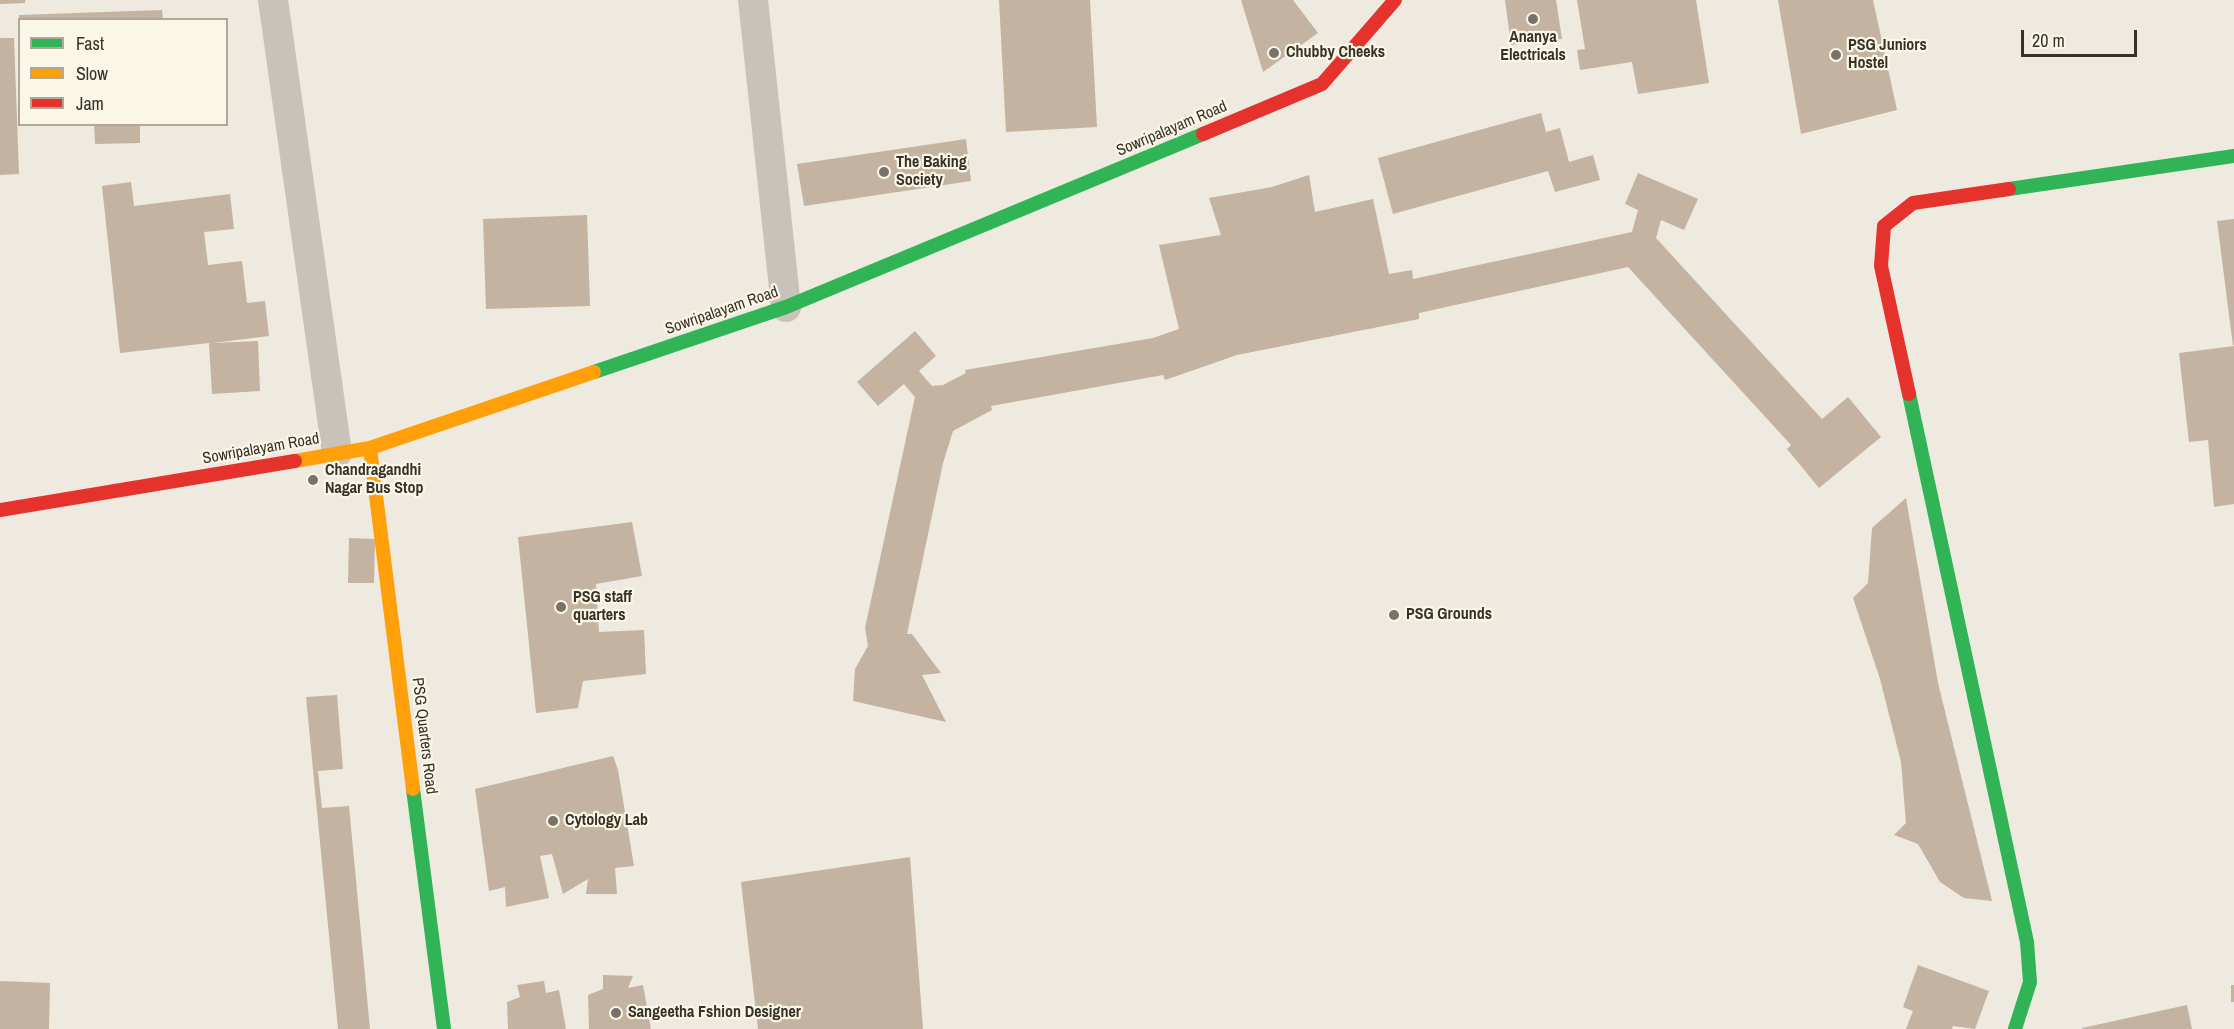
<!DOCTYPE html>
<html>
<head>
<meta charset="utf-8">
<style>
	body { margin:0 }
	#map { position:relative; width:2234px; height:1029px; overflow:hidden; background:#eeeae0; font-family:"Archivo Narrow",sans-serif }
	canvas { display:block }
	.legend { position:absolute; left:18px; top:18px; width:210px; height:108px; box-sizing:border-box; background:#fbf7e7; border:2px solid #ada89a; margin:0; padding:8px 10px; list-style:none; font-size:18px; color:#383127 }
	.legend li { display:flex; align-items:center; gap:12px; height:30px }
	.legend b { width:30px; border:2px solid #ada89a }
	.scale { position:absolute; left:2021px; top:30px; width:116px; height:27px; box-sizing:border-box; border:3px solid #383127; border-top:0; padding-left:8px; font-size:18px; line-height:21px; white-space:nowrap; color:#383127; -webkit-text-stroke:4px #fbf7e7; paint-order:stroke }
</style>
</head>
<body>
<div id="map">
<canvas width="2234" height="1029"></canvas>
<ul class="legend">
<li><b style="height:8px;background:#30b455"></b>Fast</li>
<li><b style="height:8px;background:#ff9f0a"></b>Slow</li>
<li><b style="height:8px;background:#e5322d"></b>Jam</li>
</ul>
<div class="scale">20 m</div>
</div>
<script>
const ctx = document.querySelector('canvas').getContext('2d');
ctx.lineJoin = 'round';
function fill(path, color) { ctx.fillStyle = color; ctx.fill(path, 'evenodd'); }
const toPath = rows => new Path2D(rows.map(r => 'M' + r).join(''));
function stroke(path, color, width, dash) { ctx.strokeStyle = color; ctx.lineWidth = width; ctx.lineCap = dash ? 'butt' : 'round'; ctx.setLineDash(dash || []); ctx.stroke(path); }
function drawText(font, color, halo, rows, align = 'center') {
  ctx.font = font + ' "Archivo Narrow",sans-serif'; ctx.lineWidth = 4.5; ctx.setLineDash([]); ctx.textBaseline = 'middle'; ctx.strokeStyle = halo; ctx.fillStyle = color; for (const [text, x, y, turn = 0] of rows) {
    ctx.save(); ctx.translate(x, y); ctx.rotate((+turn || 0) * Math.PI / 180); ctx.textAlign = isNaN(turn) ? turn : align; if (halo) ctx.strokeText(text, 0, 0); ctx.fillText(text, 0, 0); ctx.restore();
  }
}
fill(toPath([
	[0,0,25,0,25,3,0,4],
	[999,0,1090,0,1097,127,1006,132],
	[1241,0,1293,0,1318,33,1263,72],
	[1505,0,1556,0,1562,39,1511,45],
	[1577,0,1696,0,1709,83,1638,94,1632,62,1580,70,1577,50,1585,49],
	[1778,0,1873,0,1897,110,1801,134],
	[162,10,163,20,19,20,19,15],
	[0,38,14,38,19,174,0,175],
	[1541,113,1546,132,1560,128,1569,162,1593,155,1600,180,1555,192,1548,171,1393,214,1378,158],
	[94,124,140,124,140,143,95,144],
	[966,139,971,181,804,206,797,164],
	[1638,173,1698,199,1684,230,1661,220,1656,238,1822,419,1848,397,1881,437,1819,488,1787,449,1791,445,1628,267,1419,313,1419,319,1237,355,1165,380,1163,375,991,406,992,410,953,431,943,463,907,634,912,634,941,673,922,675,946,722,853,701,855,669,868,646,865,628,915,397,904,384,878,406,857,382,915,331,936,356,919,371,932,386,943,385,966,373,965,370,1153,338,1179,329,1159,245,1221,235,1209,198,1272,187,1309,175,1315,212,1373,199,1389,274,1412,270,1413,279,1632,232,1638,210,1625,204],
	[131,182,134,206,230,194,234,229,204,232,208,265,242,261,247,303,265,301,269,336,213,343,258,341,260,391,212,394,209,343,120,353,102,186],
	[587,215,590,306,486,309,483,219],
	[2234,219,2234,345,2233,346,2217,221],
	[2234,346,2234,504,2214,507,2208,440,2189,442,2179,353],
	[1906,498,1938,683,1992,901,1964,898,1940,882,1918,844,1894,835,1906,823,1901,762,1880,679,1853,598,1868,583,1872,528],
	[632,522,642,576,596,584,599,632,644,630,646,674,583,681,578,708,536,713,518,537],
	[349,538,375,539,374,583,348,583],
	[337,695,343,769,318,771,322,808,349,806,370,1029,338,1029,306,697],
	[613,756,618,770,634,866,615,868,617,894,586,894,588,879,563,894,552,854,540,856,549,898,506,907,505,887,489,891,475,789],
	[910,857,923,1029,758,1029,741,882],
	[1918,965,1989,991,1975,1029,1953,1026,1952,1029,1906,1029,1913,1011,1903,1007],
	[603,975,633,976,628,988,643,985,651,1029,589,1029,588,995,603,989],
	[0,981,50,983,49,1029,0,1029],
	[544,981,546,993,559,990,566,1029,508,1029,507,1002,520,997,517,985],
	[2231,985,2234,985,2234,1002,2231,1002],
	[2187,1005,2192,1029,2082,1029,2082,1028]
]), '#c3b3a0');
stroke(toPath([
	[273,0,337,453],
	[753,0,786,307]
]), '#c7c3b9', 30);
stroke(toPath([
	[2009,189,2234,156],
	[594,372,786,307,1203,134],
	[1909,394,2027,942,2030,982,2015,1029],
	[413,789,444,1029]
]), '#30b455', 14);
stroke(toPath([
	[370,448,413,789],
	[295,461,370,448,594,372]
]), '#ff9f0a', 14);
stroke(toPath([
	[1203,134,1322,84,1395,0],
	[1909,394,1881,266,1884,226,1913,203,2009,189],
	[0,510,295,461]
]), '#e5322d', 14);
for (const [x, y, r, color] of [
	[1533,19,6,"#787268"],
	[1274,53,6,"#787268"],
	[1836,55,6,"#787268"],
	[884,172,6,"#787268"],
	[313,480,6,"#787268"],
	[561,607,6,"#787268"],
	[1394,615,6,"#787268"],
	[553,821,6,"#787268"],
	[616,1013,6,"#787268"]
]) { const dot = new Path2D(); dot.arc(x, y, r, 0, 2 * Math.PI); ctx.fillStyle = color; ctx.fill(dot); stroke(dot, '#fbf7e7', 2); }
drawText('bold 16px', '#383127', '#fbf7e7', [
	["Ananya",1533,38,"center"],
	["Electricals",1533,56,"center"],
	["PSG Juniors",1848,46],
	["Hostel",1848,64],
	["Chubby Cheeks",1286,53],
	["The Baking",896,163],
	["Society",896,181],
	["Chandragandhi",325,471],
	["Nagar Bus Stop",325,489],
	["PSG staff",573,598],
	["quarters",573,616],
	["PSG Grounds",1406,615],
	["Cytology Lab",565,821],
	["Sangeetha Fshion Designer",628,1013]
], 'left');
drawText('16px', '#383127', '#fbf7e7', [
	["Sowripalayam Road",1172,129,-23],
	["Sowripalayam Road",722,311,-19],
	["Sowripalayam Road",261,449,-10],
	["PSG Quarters Road",424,736,83]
]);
</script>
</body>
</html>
